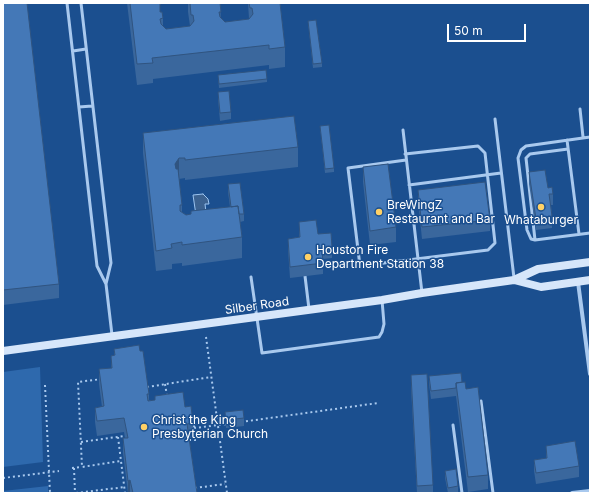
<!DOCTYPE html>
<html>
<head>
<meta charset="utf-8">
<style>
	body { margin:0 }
	#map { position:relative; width:593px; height:496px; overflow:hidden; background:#1b4f8f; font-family:Inter,sans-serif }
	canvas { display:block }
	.frame { position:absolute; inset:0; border:4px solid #fff; pointer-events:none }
	.scale { position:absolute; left:447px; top:24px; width:79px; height:18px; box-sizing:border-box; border:2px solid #fff; border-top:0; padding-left:5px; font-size:12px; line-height:14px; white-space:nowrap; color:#fff; -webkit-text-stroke:3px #1b4f8f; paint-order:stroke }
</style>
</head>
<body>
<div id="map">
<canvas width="593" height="496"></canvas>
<div class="frame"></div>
<div class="scale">50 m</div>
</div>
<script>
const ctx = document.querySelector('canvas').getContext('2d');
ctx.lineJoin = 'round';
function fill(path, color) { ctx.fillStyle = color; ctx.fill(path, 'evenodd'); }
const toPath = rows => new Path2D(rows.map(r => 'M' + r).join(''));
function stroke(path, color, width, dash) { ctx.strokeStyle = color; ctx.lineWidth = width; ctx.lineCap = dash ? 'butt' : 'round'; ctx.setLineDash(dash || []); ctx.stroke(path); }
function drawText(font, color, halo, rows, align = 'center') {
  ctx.font = font + ' Inter,sans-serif'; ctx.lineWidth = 3; ctx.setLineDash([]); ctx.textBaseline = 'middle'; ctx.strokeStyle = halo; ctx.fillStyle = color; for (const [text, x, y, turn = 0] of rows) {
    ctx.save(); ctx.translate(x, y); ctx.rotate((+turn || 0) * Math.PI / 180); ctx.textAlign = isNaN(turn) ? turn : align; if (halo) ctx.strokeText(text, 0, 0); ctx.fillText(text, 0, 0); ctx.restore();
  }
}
fill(toPath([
	[40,367,43,462,3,467,3,372],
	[48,486,48,493,3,493,3,491]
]), '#2e69ad');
const water = toPath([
	[203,194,208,199,209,204,205,204,207,221,197,222,193,195,203,194]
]);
fill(water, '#3c6290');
stroke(water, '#9cc4f0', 1);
stroke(toPath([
	[206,337,227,493],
	[102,379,78,382,82,467,121,461],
	[165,384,167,396],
	[45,385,50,493],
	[147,387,211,377],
	[241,422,378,403],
	[194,428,227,424],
	[118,437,125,493],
	[189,440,196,440,193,418,190,418],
	[81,442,124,436],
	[72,468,82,467],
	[74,468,75,493],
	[3,478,59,471],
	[195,488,225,484],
	[76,493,125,487]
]), '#a9c9ee', 2, [2, 3]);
stroke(toPath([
	[67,3,97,266,106,284,112,335],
	[81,3,111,263,106,284],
	[73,51,86,49],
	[79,107,92,106],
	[580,109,583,137],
	[495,119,514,278],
	[403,130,422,293],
	[590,137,526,146,521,150,518,158,527,230,531,239,535,240,590,233],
	[567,140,579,234],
	[405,154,478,146,485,153,495,243,488,250,360,266,348,168,406,160],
	[409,185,501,173],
	[535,240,526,158,530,154,568,149],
	[305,276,309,309],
	[251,277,262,353,379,337,382,332,384,324,382,300],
	[481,401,493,493],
	[453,425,462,493]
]), '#a9c9ee', 3);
stroke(toPath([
	[578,282,590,374],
	[572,493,590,491]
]), '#a9c9ee', 4);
stroke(toPath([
	[514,280,541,287,590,280],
	[3,351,382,300,422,293,514,280,538,269,590,262]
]), '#d6e6fa', 8);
fill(toPath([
	[3,3,59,284,59,298,3,305],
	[127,3,170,3,161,4,160,5,160,12,163,18,163,26,166,29,190,26,188,12,188,4,187,3,220,3,221,19,225,22,249,19,248,3,280,3,285,47,285,67,269,69,269,65,153,79,153,83,137,85],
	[308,21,322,63,322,67,313,68],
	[218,75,267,79,267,82,219,88],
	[218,92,231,112,231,119,220,121,218,99],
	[320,126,334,168,334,172,325,173],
	[143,133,298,147,298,167,185,180,185,178,179,179,182,205,182,212,186,215,230,207,228,192,228,184,244,214,244,221,240,222,242,237,242,258,182,266,182,263,172,264,172,269,156,271,143,153],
	[363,167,396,227,396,242,370,245,363,182],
	[529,172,548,188,553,194,553,205,551,205,552,216,552,228,536,230,529,184],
	[418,190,490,220,490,231,422,239,418,201],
	[299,222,318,234,332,247,332,258,323,259,323,274,290,278,288,250,288,239,299,237],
	[114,349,140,351,149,394,149,400,155,400,155,396,185,407,193,423,193,438,189,438,197,493,128,493,123,453,123,438,125,438,124,432,97,436,95,422,95,408,102,407,99,384,99,369,111,368,111,356,114,355],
	[411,375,433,485,433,493,417,493,411,389],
	[429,376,462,382,466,389,488,475,488,489,468,492,456,396,431,399,429,384],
	[225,412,244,418,244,426,226,428],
	[546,446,579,466,579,477,536,484,534,471,534,460,546,458],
	[445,471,458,486,458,493,448,493,445,478]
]), '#3a679d');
fill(toPath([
	[179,158,179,179,175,184,175,164],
	[130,480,130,493,128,493,128,481]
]), '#305480');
const building = toPath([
	[3,3,27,3,59,284,3,290,3,3],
	[130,3,160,3,160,12,162,12,163,18,160,19,161,24,166,29,190,26,194,21,193,15,191,15,190,3,220,3,221,12,219,12,220,17,225,22,249,19,253,14,252,8,250,8,249,3,280,3,285,47,269,49,269,45,152,58,153,63,137,64,130,3],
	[316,20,322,63,313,64,308,21,316,20],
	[266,70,267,79,219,84,218,75,266,70],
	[229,91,231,112,220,113,218,92,229,91],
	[294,116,298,147,185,160,185,158,179,158,175,164,176,169,178,169,182,205,180,205,180,211,186,215,191,214,191,211,238,206,242,237,182,245,182,242,171,244,172,248,156,251,143,133,294,116],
	[329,125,334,168,325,169,320,126,329,125],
	[388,164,396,227,370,231,363,167,388,164],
	[545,170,548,188,552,187,553,194,549,194,552,216,536,219,529,172,545,170],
	[485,182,490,220,422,227,418,190,485,182],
	[240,183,244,214,239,214,238,206,231,207,228,184,240,183],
	[316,220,318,234,331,233,332,247,322,248,323,263,290,267,288,239,300,237,299,222,316,220],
	[139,345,140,351,143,351,149,394,147,394,148,401,155,400,155,396,183,392,185,407,191,406,193,423,187,424,197,493,133,493,130,480,128,481,123,438,128,438,124,418,97,421,95,408,104,406,99,369,112,368,111,356,115,355,114,349,139,345],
	[461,373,462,382,456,383,456,388,431,391,429,376,461,373],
	[427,374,433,485,417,486,411,375,427,374],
	[465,382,466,389,478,387,488,475,468,477,456,383,465,382],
	[243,410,244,418,226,420,225,412,243,410],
	[575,441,579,466,536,473,534,460,547,458,546,446,575,441],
	[456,469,458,486,448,488,445,471,456,469]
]);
fill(building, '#4478b7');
stroke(building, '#305480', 1);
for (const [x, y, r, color] of [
	[541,207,4,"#ffd166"],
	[379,212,4,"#ffd166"],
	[308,257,4,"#ffd166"],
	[144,427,4,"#ffd166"]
]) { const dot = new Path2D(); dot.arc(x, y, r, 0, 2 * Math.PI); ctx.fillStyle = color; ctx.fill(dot); stroke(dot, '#1b4f8f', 1.5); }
drawText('12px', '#fff', '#1b4f8f', [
	["BreWingZ",387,205],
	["Restaurant and Bar",387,219],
	["Whataburger",541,220,"center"],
	["Houston Fire",316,250],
	["Department Station 38",316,264],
	["Christ the King",152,420],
	["Presbyterian Church",152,434]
], 'left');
drawText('12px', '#fff', '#1b4f8f', [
	["Silber Road",257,306,-8]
]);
</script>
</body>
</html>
